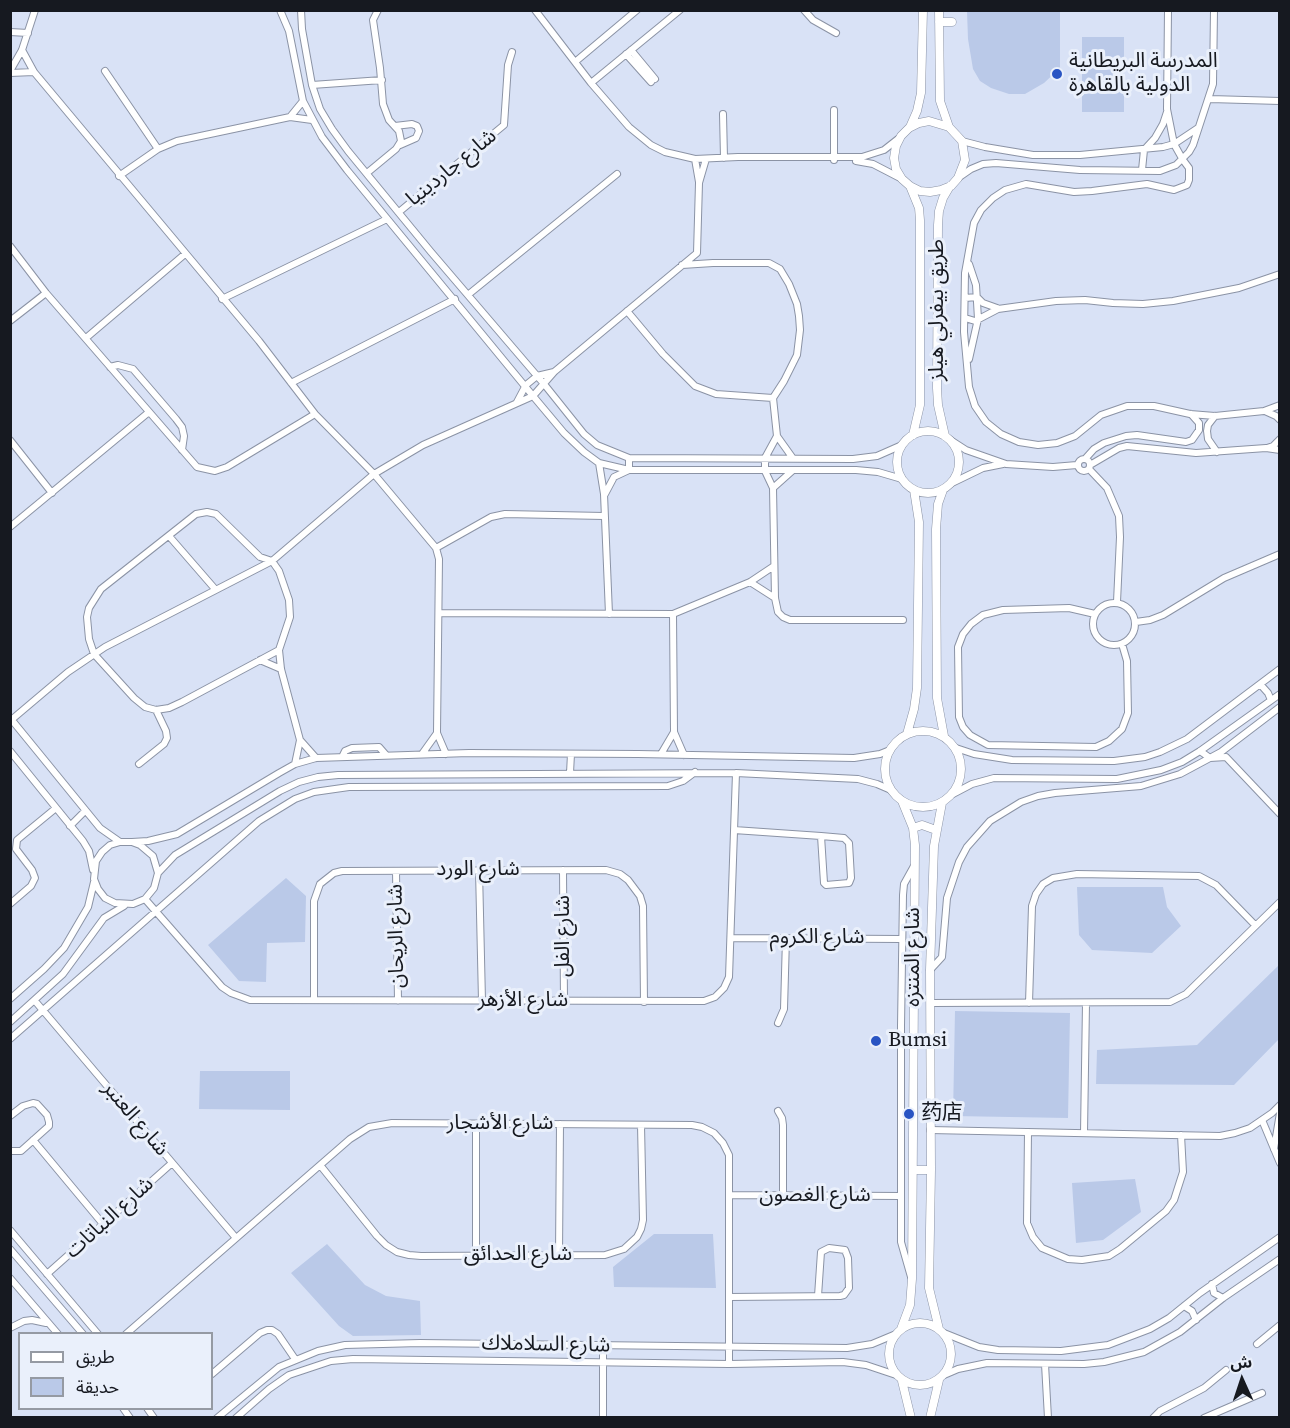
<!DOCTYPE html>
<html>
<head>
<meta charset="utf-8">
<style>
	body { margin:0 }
	#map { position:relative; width:1290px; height:1428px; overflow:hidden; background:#d9e2f6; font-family:"Source Serif 4","Noto Sans Arabic",serif }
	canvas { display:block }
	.frame { position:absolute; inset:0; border:12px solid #161920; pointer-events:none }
	.legend { position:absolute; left:18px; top:1332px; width:195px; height:78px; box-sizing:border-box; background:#eaf0fb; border:2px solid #959aa3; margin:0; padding:8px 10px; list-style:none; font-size:18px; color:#161920 }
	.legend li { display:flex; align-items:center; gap:12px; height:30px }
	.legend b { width:30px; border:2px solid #959aa3 }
	.north { position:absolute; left:1212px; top:1350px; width:60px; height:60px; -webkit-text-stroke:4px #eaf0fb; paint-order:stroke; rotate:357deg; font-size:16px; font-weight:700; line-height:24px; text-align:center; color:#161920 }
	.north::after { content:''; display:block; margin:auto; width:21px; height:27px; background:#161920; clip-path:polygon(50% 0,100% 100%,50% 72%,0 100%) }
</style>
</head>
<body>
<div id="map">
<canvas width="1290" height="1428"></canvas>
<div class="frame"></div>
<ul class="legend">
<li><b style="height:8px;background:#fff"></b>طريق</li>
<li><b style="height:16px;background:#bac9e8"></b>حديقة</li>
</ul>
<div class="north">ش</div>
</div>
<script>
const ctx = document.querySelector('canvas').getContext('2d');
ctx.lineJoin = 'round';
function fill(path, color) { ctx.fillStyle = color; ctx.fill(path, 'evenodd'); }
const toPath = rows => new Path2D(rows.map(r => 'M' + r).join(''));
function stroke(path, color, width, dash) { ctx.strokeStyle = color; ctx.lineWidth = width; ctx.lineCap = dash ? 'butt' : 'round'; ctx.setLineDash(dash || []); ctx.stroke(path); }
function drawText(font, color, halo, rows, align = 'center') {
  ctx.font = font + ' "Source Serif 4","Noto Sans Arabic","Noto Sans SC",serif'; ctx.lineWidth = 6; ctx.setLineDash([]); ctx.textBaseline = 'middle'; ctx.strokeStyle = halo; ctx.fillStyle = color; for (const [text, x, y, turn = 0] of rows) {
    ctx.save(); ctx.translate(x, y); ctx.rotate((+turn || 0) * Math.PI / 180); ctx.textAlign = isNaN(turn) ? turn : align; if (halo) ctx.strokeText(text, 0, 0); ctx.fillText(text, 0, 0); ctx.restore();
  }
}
fill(toPath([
	[967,11,1060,11,1060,68,1044,83,1025,94,1009,94,991,88,980,81,973,69,968,39],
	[1082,37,1124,37,1124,112,1082,112],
	[286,878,306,896,305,942,267,943,266,982,239,981,208,945],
	[1077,887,1163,887,1167,907,1181,926,1152,953,1092,950,1079,935],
	[1279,965,1279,1039,1234,1085,1096,1084,1097,1050,1197,1045],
	[955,1011,1070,1013,1068,1118,953,1116],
	[200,1071,290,1071,290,1110,199,1109],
	[1135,1179,1141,1212,1103,1240,1076,1243,1072,1183],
	[654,1234,713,1234,716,1288,614,1287,613,1267],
	[327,1244,365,1285,386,1296,420,1301,421,1335,353,1336,339,1326,291,1273]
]), '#bac9e8');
const minor = toPath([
	[280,10,289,31,303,101,322,137,347,170,533,396,564,433,584,452,599,463,629,470,856,470,878,472,902,479],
	[301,10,302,29,312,85,320,109,332,129,348,151,431,252,544,384,584,434,597,445,629,458,853,459,877,456,902,445],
	[535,10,591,83,629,127,651,145,665,152,695,159,738,157,862,157,884,150,898,139],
	[804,10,813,20,836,33],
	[1168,10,1167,109,1174,144,1183,160,1189,168,1189,180,1187,185,1174,190,1147,184,1092,191,1074,192,1026,184,1005,190,993,198,981,210,974,223,965,273,964,332,969,387,975,406,986,422,1001,434,1019,442,1038,445,1057,443,1075,436,1101,415,1127,406,1154,406,1190,414,1215,416,1264,411,1280,405],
	[10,32,28,33],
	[22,50,34,72,259,341,315,414,374,474,436,548,439,559,437,733,446,754],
	[631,50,655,79],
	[626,54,651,82],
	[575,62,637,10],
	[10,71,22,50,35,10],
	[105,71,158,149],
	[10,73,34,72],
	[591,83,680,10],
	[312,85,382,80],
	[1210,99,1280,101],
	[723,114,724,158],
	[290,117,303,101],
	[395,126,412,124,417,126,419,131,416,138,400,145],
	[962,141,985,147,1033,155,1080,155,1163,147,1174,144,1198,128],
	[695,159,699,182],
	[834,160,834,110],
	[856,161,873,164,902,179],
	[1142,170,1144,150,1155,138,1163,124,1167,112],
	[367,173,396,149,401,141,399,131,389,120,383,104,380,68,373,20,378,10],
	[119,176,158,149,177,141,290,117,312,120],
	[958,178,971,169,983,164,996,163,1080,170,1160,171,1176,165,1189,152,1193,145,1213,84,1214,10],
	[399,212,504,125,508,65,512,52],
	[10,246,46,293,197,467,215,471,227,467,315,414],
	[969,264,976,285,978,319,969,359],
	[682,265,713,263,769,263,780,269,789,284,797,304,799,316,800,330,797,355,784,381,773,398,777,436,792,457],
	[469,294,617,174],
	[965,298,977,297,983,303,997,308],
	[222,299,387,219],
	[627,311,663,354,695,386,716,394,773,398],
	[965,318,975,321,998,309,1056,301,1085,300,1113,303,1143,304,1173,301,1239,288,1280,274],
	[10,321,46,293],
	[86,338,185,254],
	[110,367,118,365,133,369,176,419,182,427,184,436,182,450],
	[291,383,455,299],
	[517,402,526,385,537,376,554,372],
	[1265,411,1276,416,1280,420],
	[1215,416,1208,425,1207,431,1208,439,1217,452],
	[777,436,765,458,765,471,773,488,775,598,778,612,783,617,790,620,903,620],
	[949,439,966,450,1006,464,1053,467,1077,465],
	[10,440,52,493],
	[1267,448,1273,446,1280,439],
	'1078 465a6 6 0 1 1 12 0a6 6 0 1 1-12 0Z',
	[1085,459,1094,449,1104,443,1126,436,1137,435,1186,442,1192,440,1199,430,1199,423,1191,414],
	[599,463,604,494,609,614],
	[1090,465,1119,448,1127,446,1196,453,1266,448,1280,450],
	[1089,469,1107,488,1119,516,1120,537,1117,602],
	[950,484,983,468,1003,464],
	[773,488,792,471],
	[605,494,614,477,629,470,629,458],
	[10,527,149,412],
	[169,536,215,589],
	[436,548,491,517,505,514,604,516],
	[750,582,775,598],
	'1093 624a21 21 0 1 1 42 0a21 21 0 1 1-42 0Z',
	[439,613,673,614,750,582,774,566],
	[673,614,674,732,684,755],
	[1095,614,1069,608,1003,610,983,615,971,624,963,634,958,647,959,717,963,727,970,735,988,745,1096,747,1109,741,1122,729,1128,713,1127,661,1122,644],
	[1136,622,1150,620,1163,615,1224,578,1280,554],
	[279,650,182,702,169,708,156,710,145,707,134,698,94,654,89,639,87,617,89,608,101,589,196,514,207,512,216,514,260,557,272,561,374,474,423,445,533,396,554,372,697,253,699,183,706,159],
	[260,660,281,669],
	[1260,684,1268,693,1271,700],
	[11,719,100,828,120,842,132,842,140,845,153,856,158,873,154,888,145,899,133,904,115,903,105,898,98,889,94,879,96,861,102,852,110,845,120,842],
	[10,721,68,672,105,647,272,561,279,571,289,600,290,617,279,650,281,669,300,740,295,764],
	[300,740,316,758],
	[956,748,974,754,1012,760,1114,761,1145,757,1160,752,1187,739,1280,669],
	[10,751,83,841,89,851,93,870],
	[1200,751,1210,758,1226,757,1280,814],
	[422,754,437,733],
	[661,754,674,732],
	[342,757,345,751,352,748,379,747,386,755],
	[139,764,164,744,167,738,166,731,156,710],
	[570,773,571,754],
	[953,794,972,784,994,778,1117,779,1161,770,1182,762,1200,751,1280,694],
	[70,826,85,811],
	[734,830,821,836,824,883,826,885,849,883,851,878,849,843,844,838,821,836],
	[132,842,148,841,177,834,279,773,295,764,316,758,469,753,638,754,854,758,880,754,890,750],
	[479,870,482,1001],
	[563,870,564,1002],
	[396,871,398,1001],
	[158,873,175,855,280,791,299,782,318,777,338,775,736,773,858,779,877,784,891,790],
	[145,899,222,987,231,993,250,1000,704,1001,715,997,724,988,729,977,736,773],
	[10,904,31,886,35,878,32,870,16,849,17,840,56,808],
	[732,938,902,939],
	[930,970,942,957,947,898,959,862,967,847,990,821,1021,802,1038,796,1055,793,1141,786,1180,774,1221,752,1280,707],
	[10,999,44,969,64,948,88,907,94,882],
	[314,1000,314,901,320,884,334,873,342,871,606,870,620,874,628,880,640,896,643,906,644,1002],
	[35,1001,236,1238],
	[931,1003,1170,1002,1186,994,1280,902],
	[1029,1003,1032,906,1036,894,1043,884,1053,878,1077,874,1199,876,1216,885,1255,925],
	[10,1022,63,974,104,918,124,906],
	[778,1023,784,1009,786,938],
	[10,1039,259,821,295,799,314,792,349,787,668,786,683,781,695,772],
	[778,1111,782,1118,783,1125,783,1196],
	[10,1116,23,1106,33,1103,37,1104,47,1115,49,1122,49,1126,21,1151,10,1151],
	[1262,1120,1280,1163],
	[930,1130,1220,1136,1235,1133,1250,1128,1272,1113,1280,1105],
	[1028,1132,1027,1223,1033,1237,1042,1248,1068,1259,1082,1260,1109,1256,1120,1249,1166,1211,1174,1200,1183,1172,1181,1135],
	[1084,1133,1086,1003],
	[33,1140,103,1224],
	[1274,1149,1280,1113],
	[320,1165,377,1236,386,1245,397,1252,409,1255,421,1256,605,1255,624,1249,637,1237,641,1229,643,1220,641,1125],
	[729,1195,901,1196],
	[10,1230,98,1334],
	[10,1249,83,1334],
	[559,1255,560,1124],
	[476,1256,476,1124],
	[47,1274,172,1163],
	[911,1277,901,1242,901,1026,903,895,904,884,914,866],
	[10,1278,58,1334],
	[1212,1284,1214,1293,1223,1298],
	[729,1297,840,1296,844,1295,849,1288,848,1258,845,1250,829,1248,821,1252,818,1296],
	[1184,1306,1192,1311,1196,1320],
	[10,1328,24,1321,32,1320,46,1323],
	[944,1333,979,1347,998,1350,1061,1351,1108,1345,1150,1329,1169,1318,1200,1293,1280,1237],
	[126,1334,350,1139,369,1127,392,1123,692,1125,702,1127,714,1133,723,1143,729,1155,729,1364],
	[1257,1344,1280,1325],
	[1045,1364,1048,1418],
	[212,1374,260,1333,267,1330,272,1330,278,1334,295,1359],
	[944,1375,958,1369,987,1363,1084,1364,1104,1362,1144,1352,1180,1332,1223,1298,1280,1259],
	[123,1408,130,1418],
	[147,1408,154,1418],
	[217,1418,279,1367,318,1351,345,1345,420,1343,847,1348,872,1344,896,1334],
	[236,1418,269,1389,289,1375,331,1361,353,1359,729,1364,843,1362,866,1365,896,1375],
	[603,1418,603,1345],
	[1153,1418,1160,1411,1204,1388,1226,1370],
	[1204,1418,1262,1393]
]);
const tertiary = toPath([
	[939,10,940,101,949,127,962,141,965,160,958,178,951,186,941,190,930,192,920,191,910,186,902,179,896,169,894,158,896,146,901,136,909,128,919,123,929,121,949,127],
	[939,22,952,22],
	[910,127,917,111,921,93,923,10],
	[910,186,919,208,920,220,920,405,913,435],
	'897 462a31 31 0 1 1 62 0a31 31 0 1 1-62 0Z',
	[945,436,938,405,937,388,938,225,939,211,943,198,950,186],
	[943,490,938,504,936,529,937,698,944,736],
	'885 769a38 38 0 1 1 76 0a38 38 0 1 1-76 0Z',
	[907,734,914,709,917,688,919,522,914,490],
	[913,828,922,825,936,830],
	[913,1170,931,1170],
	'889 1354a31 31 0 1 1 62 0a31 31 0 1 1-62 0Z',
	[901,1329,910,1305,912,1279,915,845,913,828,902,801],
	[939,1329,929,1288,931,1170,930,970,934,846,942,803],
	[902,1381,911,1418],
	[930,1418,939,1380]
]);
stroke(minor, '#8b93a5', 8);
stroke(tertiary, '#8b93a5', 9);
stroke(minor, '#fff', 6);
stroke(tertiary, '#fff', 8);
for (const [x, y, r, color] of [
	[1057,74,6,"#2954c3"],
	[876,1041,6,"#2954c3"],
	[909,1114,6,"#2954c3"]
]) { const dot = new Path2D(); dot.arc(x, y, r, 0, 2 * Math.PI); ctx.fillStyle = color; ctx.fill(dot); stroke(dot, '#eaf0fb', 2); }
drawText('21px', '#161920', '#eaf0fb', [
	["المدرسة البريطانية",1069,62],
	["الدولية بالقاهرة",1069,86],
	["Bumsi",888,1041],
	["药店",921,1114]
], 'left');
drawText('21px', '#161920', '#eaf0fb', [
	["شارع جاردينيا",452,168,-39],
	["طريق بيفرلي هيلز",938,310,-90],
	["شارع الورد",478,870],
	["شارع الريحان",397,936,-91],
	["شارع الفل",564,936,-90],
	["شارع الكروم",817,938],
	["شارع المنتزه",914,957,-90],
	["شارع الأزهر",523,1001],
	["شارع العنبر",135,1119,50],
	["شارع الأشجار",500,1124],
	["شارع الغصون",815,1196],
	["شارع النباتات",110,1218,-42],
	["شارع الحدائق",518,1255],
	["شارع السلاملاك",546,1345,1]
]);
</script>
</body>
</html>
